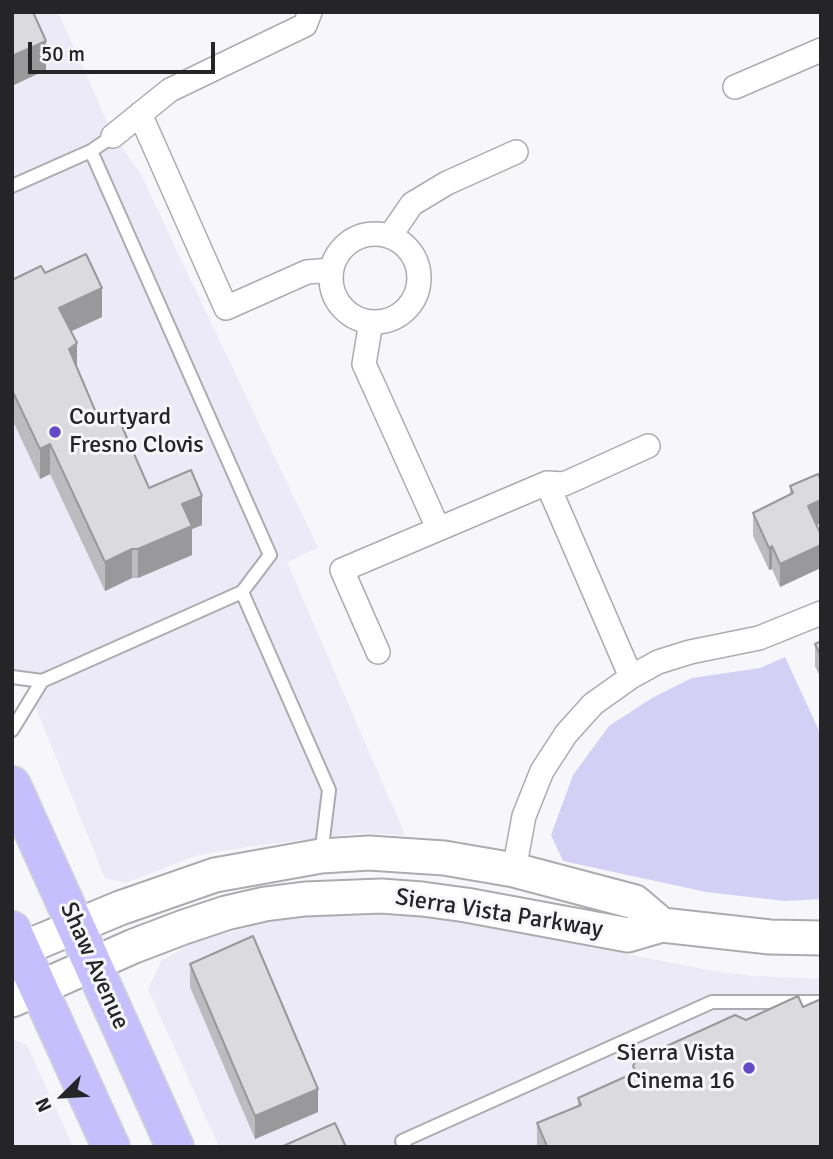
<!DOCTYPE html>
<html>
<head>
<meta charset="utf-8">
<style>
	body { margin:0 }
	#map { position:relative; width:833px; height:1159px; overflow:hidden; background:#f7f7fb; font-family:Signika,sans-serif }
	canvas { display:block }
	.frame { position:absolute; inset:0; border:14px solid #252527; pointer-events:none }
	.north { position:absolute; left:28px; top:1061px; width:70px; height:70px; -webkit-text-stroke:5px #f7f7fb; paint-order:stroke; rotate:246deg; font-size:19px; font-weight:700; line-height:28px; text-align:center; color:#252527 }
	.north::after { content:''; display:block; margin:auto; width:24px; height:32px; background:#252527; clip-path:polygon(50% 0,100% 100%,50% 72%,0 100%) }
	.scale { position:absolute; left:28px; top:42px; width:187px; height:32px; box-sizing:border-box; border:4px solid #252527; border-top:0; padding-left:9px; font-size:21px; line-height:24px; white-space:nowrap; color:#252527; -webkit-text-stroke:5px #f7f7fb; paint-order:stroke }
</style>
</head>
<body>
<div id="map">
<canvas width="833" height="1159"></canvas>
<div class="frame"></div>
<div class="north">N</div>
<div class="scale">50 m</div>
</div>
<script>
const ctx = document.querySelector('canvas').getContext('2d');
ctx.lineJoin = 'round';
function fill(path, color) { ctx.fillStyle = color; ctx.fill(path, 'evenodd'); }
const toPath = rows => new Path2D(rows.map(r => 'M' + r).join(''));
function stroke(path, color, width, dash) { ctx.strokeStyle = color; ctx.lineWidth = width; ctx.lineCap = dash ? 'butt' : 'round'; ctx.setLineDash(dash || []); ctx.stroke(path); }
function drawText(font, color, halo, rows, align = 'center') {
  ctx.font = font + ' Signika,sans-serif'; ctx.lineWidth = 6; ctx.setLineDash([]); ctx.textBaseline = 'middle'; ctx.strokeStyle = halo; ctx.fillStyle = color; for (const [text, x, y, turn = 0] of rows) {
    ctx.save(); ctx.translate(x, y); ctx.rotate((+turn || 0) * Math.PI / 180); ctx.textAlign = isNaN(turn) ? turn : align; if (halo) ctx.strokeText(text, 0, 0); ctx.fillText(text, 0, 0); ctx.restore();
  }
}
fill(toPath([
	[12,12,58,12,110,128,141,175,318,548,287,562,405,835,360,833,246,847,195,856,126,883,105,878,24,679,12,674],
	[360,913,406,914,451,920,719,972,754,976,821,979,821,1147,219,1147,148,989,161,961,196,941,261,924,297,917],
	[12,1039,27,1045,73,1147,12,1147]
]), '#ebeaf6');
fill(toPath([
	[785,657,821,735,821,899,785,901,706,892,563,861,551,835,573,775,609,726,652,698,692,678,760,668]
]), '#d3d0f5');
const service = toPath([
	[91,151,270,555,242,592,329,790,321,855],
	[12,186,91,151,113,136],
	[12,677,42,681,242,592],
	[12,730,42,681],
	[405,1147,402,1141,712,1002,821,1002]
]);
const minor = toPath([
	[735,87,821,50],
	[140,114,226,308,307,272,331,270],
	[113,136,170,90,305,25,310,12],
	'331 278a44 44 0 1 1 88 0a44 44 0 1 1-88 0Z',
	[390,236,412,204,447,183,516,152],
	[371,322,364,364,438,528],
	[378,652,342,570,547,483],
	[631,677,547,483,564,484,648,446],
	[514,870,524,816,542,771,566,734,593,704,631,677,658,662,690,652,759,638,821,613]
]);
const secondary = toPath([
	[12,953,120,908,215,875,321,856,369,853,444,858,514,870,635,902,662,925],
	[12,1000,134,946,184,927,226,913,265,904,305,899,381,896,422,899,466,905,628,935,662,925,770,937,821,938]
]);
const primary = toPath([
	[12,785,175,1147],
	[12,930,111,1147]
]);
stroke(service, '#acacb0', 16);
stroke(minor, '#acacb0', 26);
stroke(secondary, '#acacb0', 37);
stroke(primary, '#d3d3d4', 40);
stroke(service, '#fff', 12);
stroke(minor, '#fff', 23);
stroke(secondary, '#fff', 33);
stroke(primary, '#c7befe', 37);
fill(toPath([
	[45,273,102,317,71,331,77,367,100,422,149,488,202,525,192,529,192,555,138,578,132,578,105,591,50,474,40,479,12,419,12,280],
	[790,486,816,525,780,587,772,569,769,570,753,536,753,513,790,494],
	[821,641,821,679,815,666,815,644],
	[190,964,318,1112,255,1139,190,987],
	[633,1066,821,1147,537,1147,537,1123,578,1106,578,1098,633,1074]
]), '#bcbcc0');
fill(toPath([
	[46,41,46,70,12,86,12,56],
	[102,288,102,317,59,337,59,308],
	[77,343,77,372,69,349],
	[50,444,50,474,40,479,40,449],
	[202,496,202,525,192,529,192,555,138,578,138,549,182,504],
	[821,500,821,523,808,529,808,506],
	[821,545,821,568,780,587,780,564],
	[772,546,772,569,769,570,769,548],
	[132,549,132,578,105,591,105,562],
	[318,1089,318,1112,255,1139,255,1116]
]), '#99999c');
const building = toPath([
	[12,12,33,12,46,41,12,56,12,12],
	[86,254,102,288,59,308,77,343,69,349,100,422,117,415,149,488,191,470,202,496,182,504,192,526,138,549,132,549,105,562,50,444,40,449,12,390,12,280,41,266,45,273,86,254],
	[818,474,821,480,821,500,808,506,821,535,821,545,780,564,772,546,769,548,753,513,793,493,790,486,818,474],
	[821,641,821,656,815,644,821,641],
	[253,936,318,1089,255,1116,190,964,253,936],
	[798,996,803,1007,821,999,821,1147,546,1147,547,1146,537,1123,581,1105,578,1098,636,1072,633,1066,636,1060,735,1015,746,1020,798,996],
	[335,1123,346,1147,281,1147,335,1123]
]);
fill(building, '#dbdbdf');
stroke(building, '#99999c', 2);
for (const [x, y, r, color] of [
	[55,432,7,"#644ac3"],
	[749,1068,7,"#644ac3"]
]) { const dot = new Path2D(); dot.arc(x, y, r, 0, 2 * Math.PI); ctx.fillStyle = color; ctx.fill(dot); stroke(dot, '#f7f7fb', 2.5); }
drawText('24px', '#252527', '#f7f7fb', [
	["Courtyard",69,418],
	["Fresno Clovis",69,446],
	["Sierra Vista",735,1054,"right"],
	["Cinema 16",735,1082,"right"]
], 'left');
drawText('24px', '#252527', '#f7f7fb', [
	["Sierra Vista Parkway",499,914,9],
	["Shaw Avenue",94,966,66]
]);
</script>
</body>
</html>
